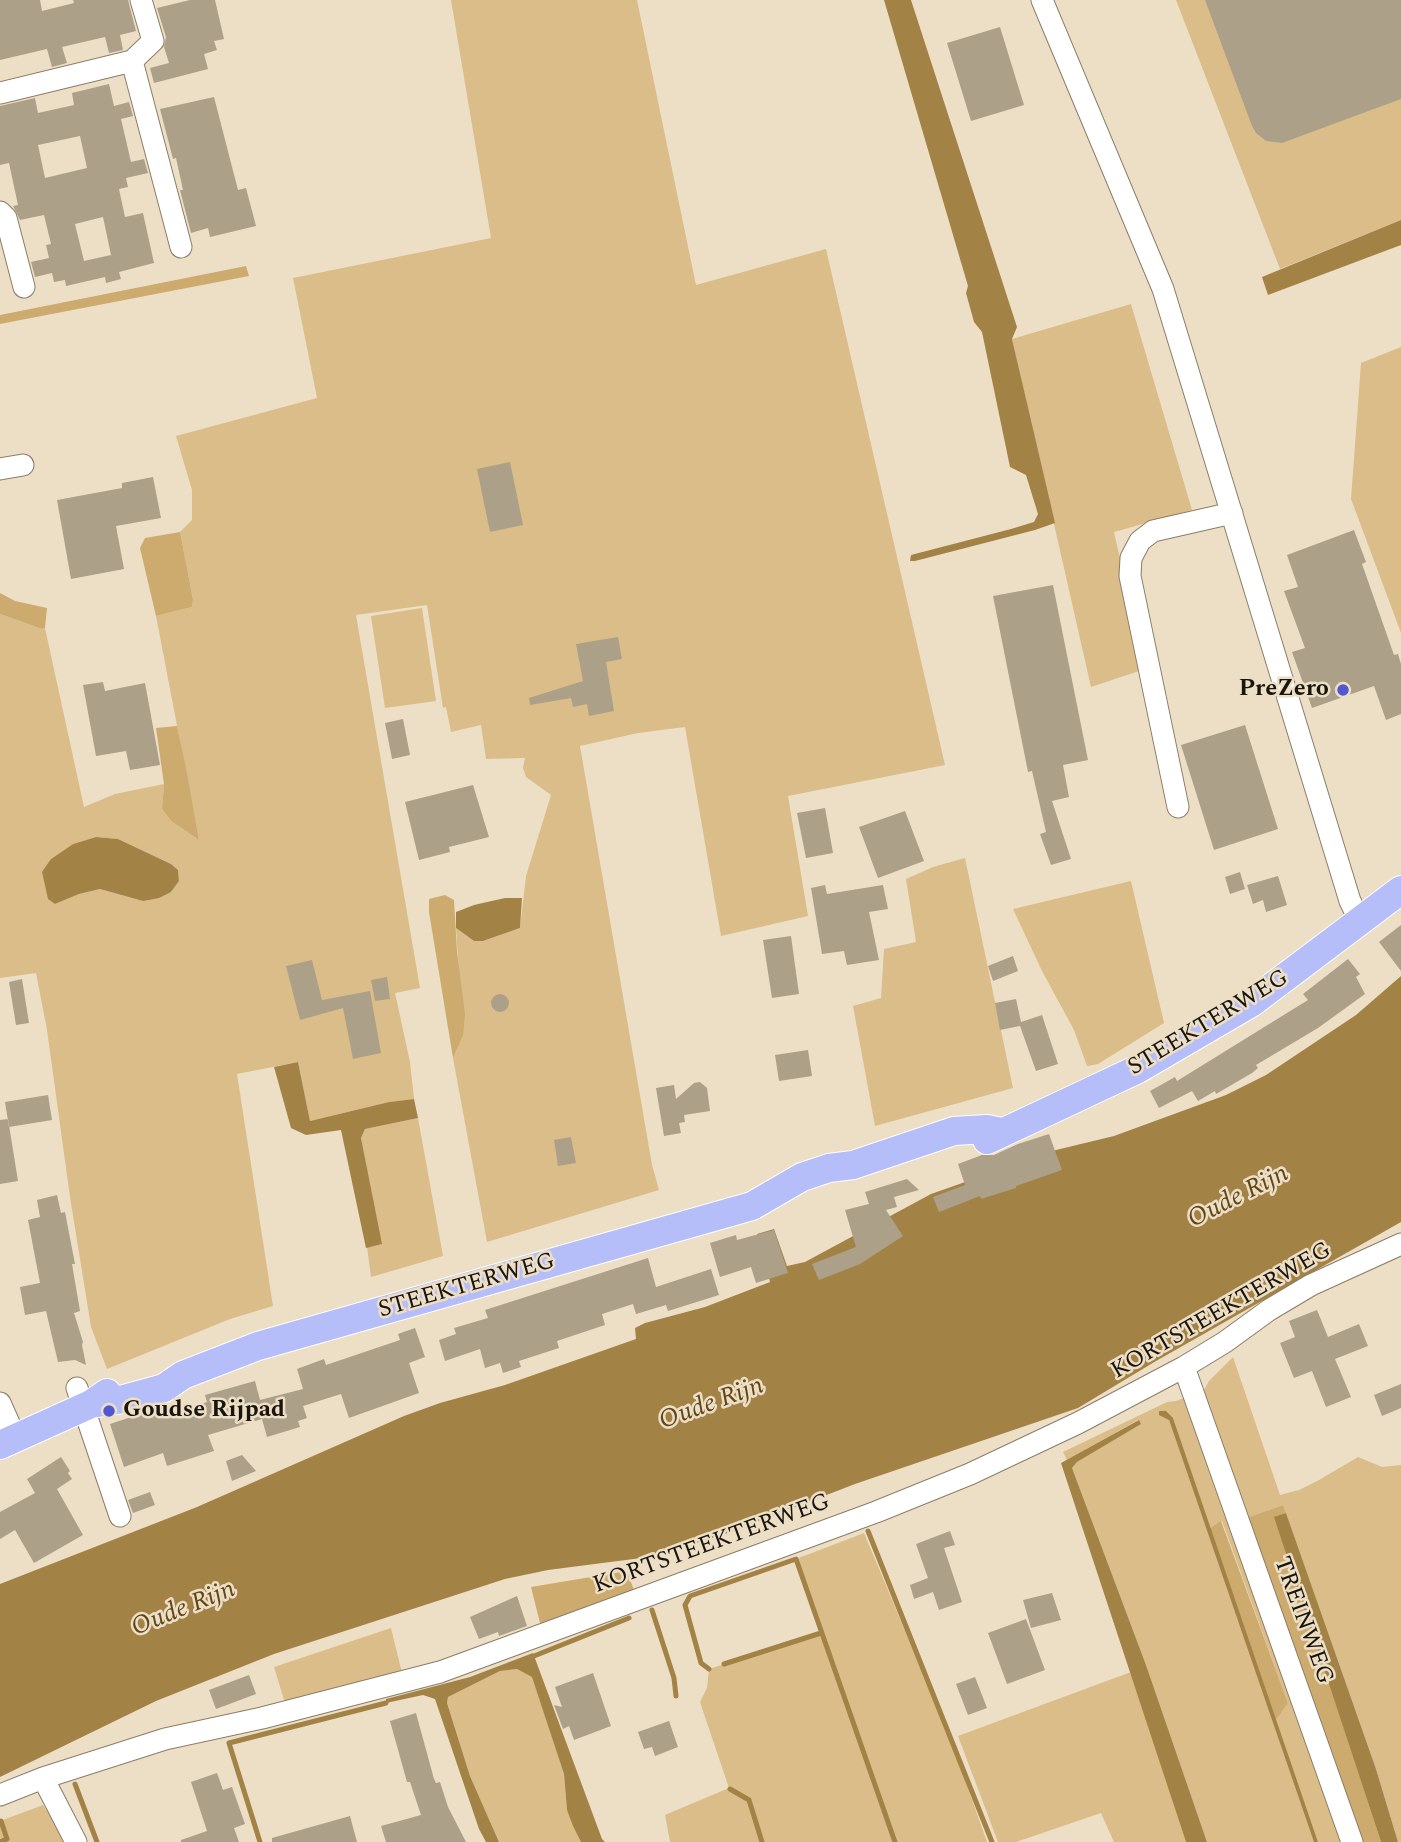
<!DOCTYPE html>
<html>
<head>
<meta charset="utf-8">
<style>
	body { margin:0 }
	canvas { display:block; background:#eddec6 }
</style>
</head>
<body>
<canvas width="1401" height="1842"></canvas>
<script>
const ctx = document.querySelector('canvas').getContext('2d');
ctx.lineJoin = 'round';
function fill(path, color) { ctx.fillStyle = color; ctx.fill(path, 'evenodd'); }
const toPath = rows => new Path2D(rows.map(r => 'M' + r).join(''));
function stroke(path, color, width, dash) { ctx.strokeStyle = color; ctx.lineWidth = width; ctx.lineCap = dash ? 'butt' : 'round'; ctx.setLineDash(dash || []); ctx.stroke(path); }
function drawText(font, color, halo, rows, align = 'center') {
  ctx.font = font + ' Spectral,serif'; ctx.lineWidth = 5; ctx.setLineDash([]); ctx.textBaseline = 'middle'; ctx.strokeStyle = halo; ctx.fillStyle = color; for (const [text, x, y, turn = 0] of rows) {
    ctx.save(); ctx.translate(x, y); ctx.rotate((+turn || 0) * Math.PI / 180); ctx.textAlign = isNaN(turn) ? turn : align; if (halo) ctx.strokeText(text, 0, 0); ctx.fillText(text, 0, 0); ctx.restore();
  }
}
fill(toPath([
	[451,0,637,0,696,285,826,249,945,765,788,796,808,916,721,936,685,727,638,733,580,746,652,1165,659,1190,487,1242,453,1058,463,1036,456,928,474,941,483,941,520,928,526,876,551,795,526,777,523,768,525,758,486,759,481,725,451,732,446,707,443,708,427,605,356,615,420,988,395,993,410,1062,414,1099,389,1102,310,1121,298,1062,237,1074,273,1306,230,1319,107,1369,91,1327,70,1197,47,1030,36,973,0,978,0,614,42,629,45,628,84,807,115,794,164,784,162,809,171,821,199,840,156,616,192,607,193,599,180,532,192,520,192,490,176,436,317,398,293,278,491,238],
	[96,837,118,839,171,864,178,870,179,881,171,892,143,901,100,889,79,894,55,904,51,859,73,844],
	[1176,0,1401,0,1401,220,1280,269],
	[1131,304,1192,510,1114,532,1145,669,1091,687,1012,339],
	[1401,347,1401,633,1351,499,1361,363],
	[422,608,436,701,385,708,371,616],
	[965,858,1013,1088,875,1126,853,1006,881,998,884,949,916,942,906,879,933,867],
	[1131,881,1164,1023,1098,1064,1087,1066,1074,1030,1042,971,1013,909],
	[418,1118,443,1256,371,1277,367,1247,381,1244,361,1138,365,1129],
	[1233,1357,1280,1495,1299,1490,1319,1480,1358,1457,1382,1467,1401,1465,1401,1842,1398,1842,1376,1769,1283,1505,1246,1518,1357,1842,1318,1842,1276,1720,1288,1703,1222,1521,1210,1528,1173,1418,1164,1415,1169,1420,1315,1842,1207,1842,1146,1665,1072,1468,1077,1462,1140,1424,1138,1420,1067,1460,1063,1452,1167,1402,1176,1401,1204,1390,1209,1381],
	[864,1533,950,1738,987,1842,897,1842,858,1736,895,1842,670,1842,665,1815,729,1788,700,1702,707,1688,709,1669,821,1633,796,1559],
	[391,1628,402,1673,285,1703,274,1667],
	[517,1669,533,1677,564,1774,567,1810,581,1842,499,1842,470,1776,447,1703,448,1697,500,1671],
	[1131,1672,1186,1842,1114,1842,1101,1813,1016,1842,998,1842,958,1736],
	[43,1805,68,1842,0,1842,0,1821]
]), '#dbbd89');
fill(toPath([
	[246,266,249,276,0,324,0,315],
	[180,532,193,599,192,607,156,616,140,548,145,538],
	[0,593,15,601,47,608,45,628,42,629,0,614],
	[177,726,186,768,199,840,171,821,162,809,164,784,156,728],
	[445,895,454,900,457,952,465,1014,463,1036,453,1058,429,912,429,899],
	[1283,1505,1286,1513,1275,1518,1381,1842,1357,1842,1246,1518],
	[1221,1521,1288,1703,1276,1720,1210,1528],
	[627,1571,635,1593,541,1627,531,1587]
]), '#cdab6e');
fill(toPath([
	[884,0,911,0,1017,327,1012,339,1055,523,1035,530,915,561,910,561,911,555,1011,529,1034,522,1038,514,1026,475,1010,467,982,332,974,322,966,293,968,286],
	[1401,220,1401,245,1268,295,1262,277],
	[96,837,118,839,171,864,178,870,179,881,171,892,159,898,143,901,100,889,79,894,55,904,48,899,42,872,51,859,73,844],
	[505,898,522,898,520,928,483,941,474,941,456,928,456,912,474,905],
	[1401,976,1401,1222,1156,1361,1078,1408,855,1484,731,1532,657,1556,548,1570,505,1579,274,1654,156,1701,0,1777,0,1584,197,1507,404,1416,440,1403,505,1385,636,1339,635,1328,645,1323,705,1307,770,1282,757,1234,774,1229,787,1266,805,1262,931,1194,1056,1150,1114,1136,1226,1095,1266,1075,1356,1015],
	[298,1062,310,1121,389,1102,414,1099,418,1118,365,1129,361,1138,382,1244,366,1248,341,1130,306,1135,291,1128,274,1067],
	[1159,1411,1166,1411,1173,1418,1318,1842,1314,1842,1169,1420,1159,1415],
	[1139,1420,1141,1424,1077,1462,1072,1468,1146,1665,1207,1842,1186,1842,1061,1463],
	[1286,1513,1376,1769,1398,1842,1381,1842,1274,1517],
	[533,1653,602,1839,605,1842,581,1842,573,1826,567,1810,564,1774,532,1677,517,1669,500,1671,448,1697,447,1703,470,1776,499,1842,486,1842,479,1829,435,1699,423,1695,386,1703,386,1699,470,1677]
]), '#a38246');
stroke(toPath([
	[868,1531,992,1842],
	[652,1610,674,1678,676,1696],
	[534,1656,629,1618],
	[724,1664,821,1633],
	[709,1669,701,1663,685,1605,690,1596,796,1559,895,1842],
	[75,1784,97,1842],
	[730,1789,749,1800,762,1842],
	[0,1842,7,1839,1,1821],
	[260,1842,229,1743,386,1703]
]), '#a38246', 5);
fill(toPath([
	[0,0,40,0,42,11,74,3,73,0,128,0,136,31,120,35,123,50,109,53,105,37,62,47,67,63,52,67,47,49,0,60],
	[190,0,215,0,224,39,214,41,217,50,204,54,208,69,154,83,150,68,169,63,164,47,166,37,157,8],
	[1205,0,1401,0,1401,99,1282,143,1266,141,1256,133,1252,126],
	[1000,27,1024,105,971,121,947,43],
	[109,84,114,106,129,102,133,116,121,119,131,162,144,159,148,173,126,178,128,187,119,189,125,217,143,213,154,263,119,272,121,279,106,283,105,277,66,286,65,280,54,282,52,273,35,277,31,262,49,258,46,245,51,244,44,215,20,220,13,206,18,205,9,163,0,165,0,106,35,98,38,113,74,105,72,93],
	[80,136,87,168,45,178,38,145],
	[103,217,111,255,84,261,75,224],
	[214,97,238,190,246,188,256,226,210,237,208,228,191,233,180,190,183,190,176,158,173,159,160,109],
	[510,462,523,525,490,532,477,469],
	[153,477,161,518,116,526,124,569,71,579,57,500,122,488,122,483],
	[1354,530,1366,562,1362,564,1394,655,1398,654,1401,664,1401,714,1386,720,1374,686,1312,708,1292,652,1305,648,1284,591,1298,587,1287,555],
	[1053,585,1088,760,1063,765,1069,797,1052,801,1071,859,1051,865,1040,834,1046,832,1032,771,1028,772,993,596],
	[618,637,622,659,606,662,614,711,589,716,587,704,573,707,571,698,530,705,529,698,583,681,576,644],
	[103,682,105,691,145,683,160,765,130,770,126,751,96,756,83,685],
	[403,719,410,755,392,759,385,723],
	[1245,725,1278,829,1214,850,1181,745],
	[473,785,489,837,449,847,450,852,419,860,405,802],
	[825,808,833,853,806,858,797,813],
	[905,811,924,861,878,878,859,827],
	[1240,872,1245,889,1230,894,1225,877],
	[1278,876,1287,905,1266,912,1263,900,1253,904,1247,885],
	[825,885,827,894,883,885,888,909,869,912,879,960,847,965,844,951,822,954,811,888],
	[1401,925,1401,971,1379,942],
	[791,936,799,994,772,998,763,940],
	[1013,956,1018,971,993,981,988,966],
	[1348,959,1360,974,1356,977,1365,994,1318,1028,1256,1065,1258,1068,1252,1073,1216,1094,1215,1091,1198,1101,1192,1091,1159,1108,1150,1091,1175,1077,1177,1081,1308,1000,1303,994],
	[312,960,322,1000,370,991,381,1053,353,1059,343,1008,300,1020,286,966],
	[387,977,390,999,375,1001,371,980],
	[22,979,29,1023,16,1025,9,982],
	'491 1003a9 9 0 1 1 18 0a9 9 0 1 1-18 0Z',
	[1016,999,1021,1022,1042,1015,1058,1064,1036,1071,1020,1026,1000,1030,995,1003],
	[808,1050,812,1076,779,1081,775,1055],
	[700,1082,707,1088,710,1111,684,1115,685,1122,679,1123,681,1133,664,1136,656,1088,674,1085,676,1099,694,1083],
	[48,1095,52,1120,9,1127,5,1102],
	[8,1119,18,1181,0,1184,0,1120],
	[1049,1134,1062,1170,1016,1186,1016,1188,981,1199,980,1196,939,1212,933,1197,965,1185,958,1164,982,1155,994,1155,1018,1144],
	[571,1137,576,1163,558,1166,554,1140],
	[907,1179,919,1190,894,1197,897,1207,886,1210,903,1236,860,1264,819,1280,812,1264,856,1247,845,1210,869,1204,865,1192],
	[57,1195,61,1213,65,1212,75,1264,72,1264,80,1311,74,1313,83,1342,82,1345,86,1365,75,1360,58,1362,46,1311,25,1315,20,1287,40,1283,28,1220,40,1217,37,1200],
	[774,1230,788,1273,756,1283,751,1267,720,1277,710,1243,736,1235,737,1240],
	[648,1258,656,1287,711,1269,719,1295,668,1311,666,1305,636,1314,633,1304,602,1314,605,1325,557,1341,559,1348,519,1361,521,1367,503,1373,500,1363,485,1368,480,1349,445,1361,439,1340,456,1334,454,1328,488,1318,485,1310],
	[1317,1310,1328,1337,1359,1324,1368,1346,1335,1359,1351,1397,1326,1407,1312,1371,1294,1378,1280,1343,1295,1337,1289,1321],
	[415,1328,425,1357,409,1363,419,1393,349,1418,341,1394,303,1406,307,1418,298,1421,300,1427,267,1437,262,1419,208,1435,214,1451,167,1466,163,1453,124,1467,110,1424,165,1406,168,1415,207,1402,205,1395,255,1381,260,1400,303,1389,297,1369,324,1359,326,1365,400,1340,398,1334],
	[1401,1384,1401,1408,1382,1416,1374,1395],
	[242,1455,256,1471,232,1481,226,1461],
	[61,1457,70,1471,68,1473,72,1479,57,1489,83,1535,34,1563,15,1530,0,1539,0,1512,35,1493,27,1479],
	[150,1492,155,1505,133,1513,128,1500],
	[950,1531,955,1545,944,1548,962,1602,939,1610,933,1592,914,1599,910,1585,928,1578,916,1544],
	[1052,1593,1061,1620,1031,1628,1023,1600],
	[517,1596,527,1626,499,1636,498,1632,479,1639,470,1617],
	[1026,1619,1045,1670,1007,1684,988,1633],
	[593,1673,611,1726,574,1740,569,1726,563,1729,554,1705,562,1707,555,1687],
	[249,1675,256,1694,216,1709,209,1690],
	[975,1677,987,1708,968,1715,956,1684],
	[416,1713,434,1779,436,1783,440,1782,448,1807,466,1842,386,1842,381,1826,421,1815,410,1782,407,1782,390,1721],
	[669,1721,678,1747,655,1756,652,1747,644,1749,638,1732],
	[217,1773,223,1790,232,1787,245,1824,234,1828,239,1842,181,1842,181,1840,207,1831,191,1782],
	[350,1816,357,1842,272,1842,272,1838]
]), '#ada088');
const minor = toPath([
	[1042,0,1163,289,1350,901,1360,921],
	[132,61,153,41,141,0],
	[0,93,132,61,181,247],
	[0,212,6,218,24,287],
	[0,469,23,465],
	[1178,807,1130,576,1131,558,1140,541,1153,531,1232,513],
	[1184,1367,1352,1842],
	[77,1388,120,1516],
	[0,1403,16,1439],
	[43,1778,76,1842],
	[0,1795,43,1778,165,1739,262,1718,440,1672,876,1512,970,1474,1078,1423,1184,1367,1225,1342,1269,1310,1311,1285,1401,1244]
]);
const major = toPath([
	[987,1140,1138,1069,1251,1003,1401,890],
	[91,1404,124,1399,164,1388,183,1375,258,1346,752,1206,802,1177,829,1168,853,1165,954,1131,987,1129,1002,1132],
	[0,1445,91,1404,107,1393]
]);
stroke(minor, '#8b7d67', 23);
stroke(major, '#fff', 30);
stroke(minor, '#fff', 21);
stroke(major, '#b5bef8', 28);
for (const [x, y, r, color] of [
	[1343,690,7,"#5258cf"],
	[109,1411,7,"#5258cf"]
]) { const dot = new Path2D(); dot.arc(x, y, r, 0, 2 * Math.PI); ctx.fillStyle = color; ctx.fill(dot); stroke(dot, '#eddec6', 2.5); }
drawText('bold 24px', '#19140c', '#eddec6', [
	["PreZero",1329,690],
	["Goudse Rijpad",123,1411,"left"]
], 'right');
drawText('24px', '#19140c', '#eddec6', [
	["STEEKTERWEG",1209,1024,-31],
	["STEEKTERWEG",467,1287,-16],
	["KORTSTEEKTERWEG",1222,1312,-30],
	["KORTSTEEKTERWEG",712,1545,-20],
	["TREINWEG",1302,1621,70]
]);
drawText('italic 26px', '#604718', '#eddec6', [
	["Oude Rijn",1239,1198,-27],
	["Oude Rijn",712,1405,-20],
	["Oude Rijn",184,1610,-22]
]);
</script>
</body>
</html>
